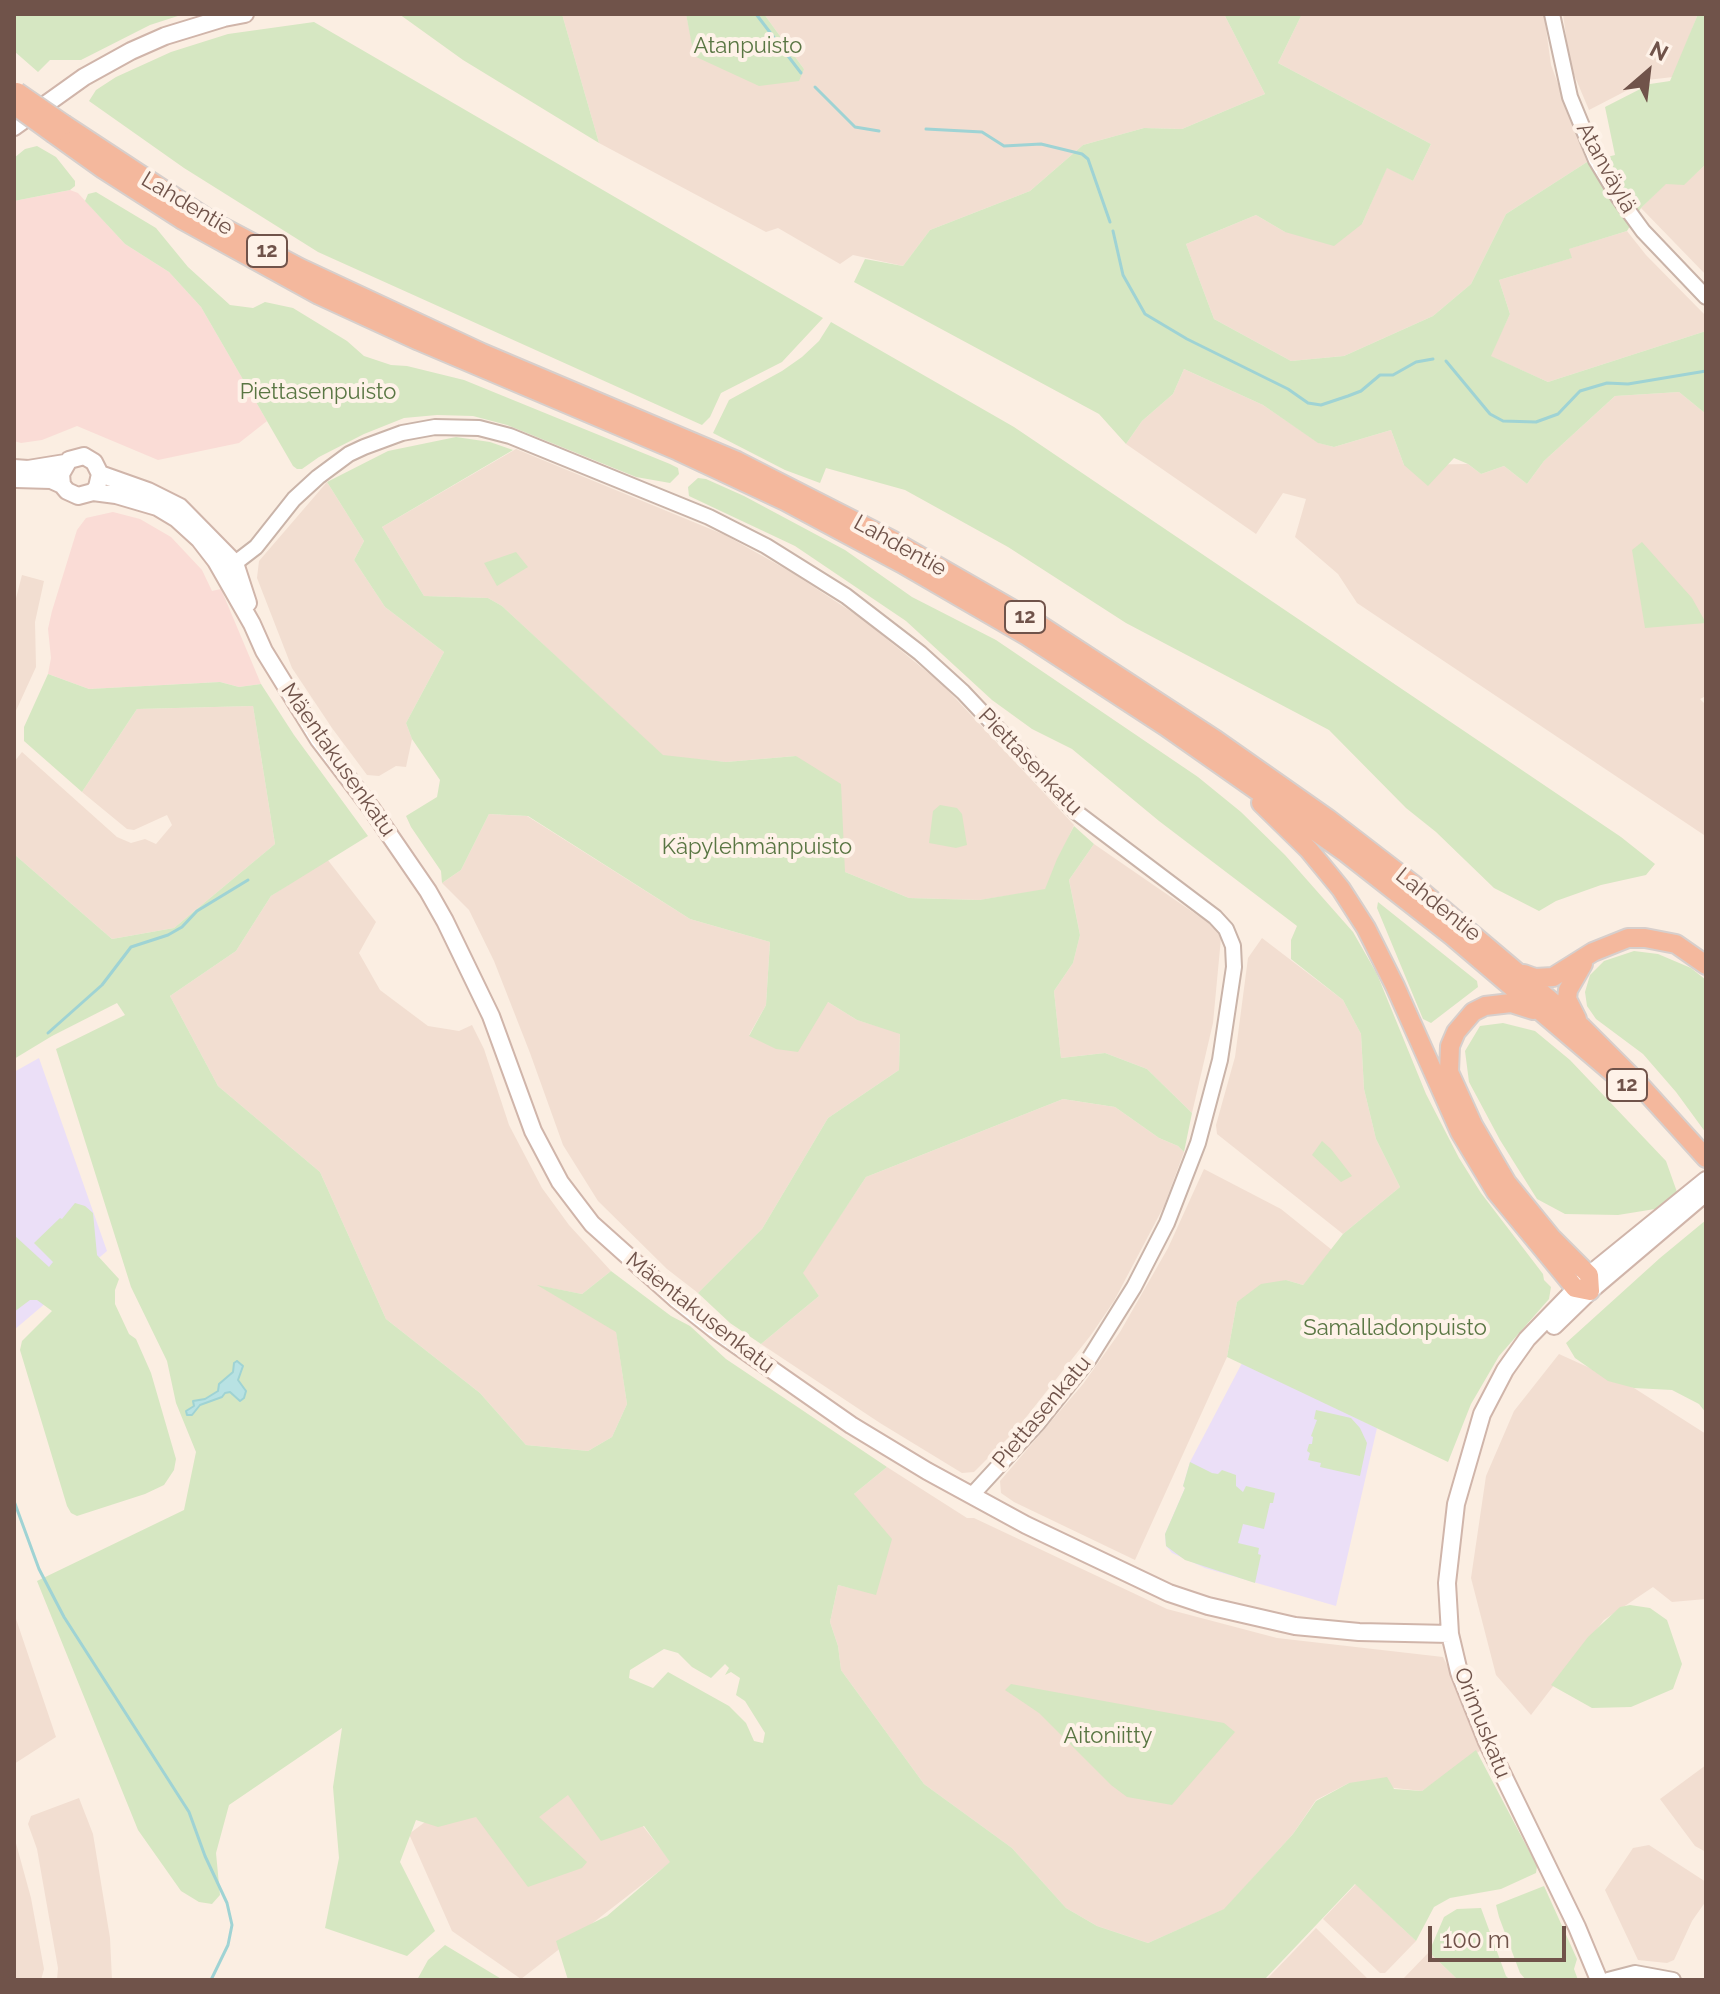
<!DOCTYPE html>
<html>
<head>
<meta charset="utf-8">
<style>
	body { margin:0 }
	#map { position:relative; width:1720px; height:1994px; overflow:hidden; background:#fbeee2; font-family:Raleway,sans-serif }
	canvas { display:block }
	.frame { position:absolute; inset:0; border:16px solid #70534a; pointer-events:none }
	.north { position:absolute; left:1608px; top:32px; width:80px; height:80px; -webkit-text-stroke:6px #fef2e8; paint-order:stroke; rotate:28deg; font-size:22px; font-weight:700; line-height:32px; text-align:center; color:#70534a }
	.north::after { content:''; display:block; margin:auto; width:28px; height:36px; background:#70534a; clip-path:polygon(50% 0,100% 100%,50% 72%,0 100%) }
	.scale { position:absolute; left:1428px; top:1926px; width:138px; height:36px; box-sizing:border-box; border:4px solid #70534a; border-top:0; padding-left:10px; font-size:24px; line-height:28px; white-space:nowrap; color:#70534a; -webkit-text-stroke:6px #fef2e8; paint-order:stroke }
</style>
</head>
<body>
<div id="map">
<canvas width="1720" height="1994"></canvas>
<div class="frame"></div>
<div class="north">N</div>
<div class="scale">100 m</div>
</div>
<script>
const ctx = document.querySelector('canvas').getContext('2d');
ctx.lineJoin = 'round';
function fill(path, color) { ctx.fillStyle = color; ctx.fill(path, 'evenodd'); }
const toPath = rows => new Path2D(rows.map(r => 'M' + r).join(''));
function stroke(path, color, width, dash) { ctx.strokeStyle = color; ctx.lineWidth = width; ctx.lineCap = dash ? 'butt' : 'round'; ctx.setLineDash(dash || []); ctx.stroke(path); }
function drawText(font, color, halo, rows, align = 'center') {
  ctx.font = font + ' Raleway,sans-serif'; ctx.lineWidth = 8; ctx.setLineDash([]); ctx.textBaseline = 'middle'; ctx.strokeStyle = halo; ctx.fillStyle = color; for (const [text, x, y, turn = 0] of rows) {
    ctx.save(); ctx.translate(x, y); ctx.rotate((+turn || 0) * Math.PI / 180); ctx.textAlign = isNaN(turn) ? turn : align; if (halo) ctx.strokeText(text, 0, 0); ctx.fillText(text, 0, 0); ctx.restore();
  }
}
fill(toPath([
	[562,14,686,14,695,56,804,69,764,14,1224,14,1265,94,1182,129,1144,128,1083,145,1030,191,930,230,903,266,853,255,840,264,778,228,766,232,599,143],
	[1302,14,1544,14,1551,65,1587,162,1506,214,1471,284,1433,316,1344,356,1291,361,1214,319,1186,244,1256,215,1285,232,1362,224,1387,167,1413,181,1431,144,1278,63],
	[1563,14,1698,14,1673,77,1647,80,1589,110,1570,65],
	[1706,164,1706,275,1641,208,1666,183,1684,184],
	[1627,231,1646,255,1706,316,1706,331,1548,382,1490,356,1510,314,1499,280,1571,258,1568,249],
	[1184,369,1263,405,1319,443,1334,447,1391,430,1404,465,1468,464,1481,474,1504,466,1527,484,1544,461,1615,396,1679,392,1706,414,1706,696,1700,699,1706,705,1706,820,1704,835,1357,603,1338,574,1295,537,1306,499,1283,493,1256,534,1126,444,1142,421,1173,394],
	[516,449,725,535,791,572,861,618,942,684,1074,825,1045,890,979,900,909,898,845,872,796,756,726,762,663,756,502,606,488,598,424,596,382,527],
	[327,482,364,541,354,560,385,607,444,652,406,723,412,739,406,767,396,766,379,776,367,775,332,728,292,668,257,578,259,561],
	[22,575,44,581,35,622,36,667,14,715,14,606],
	[253,706,275,844,174,928,112,939,14,854,14,762,22,752,117,837,131,843,145,839,156,844,172,825,167,815,134,830,127,829,82,792,137,709],
	[489,814,527,816,690,919,770,942,766,1005,749,1035,828,1002,857,1020,900,1033,899,1070,828,1118,762,1229,698,1293,667,1269,598,1201,563,1145,530,1053,494,961,469,910,442,883,461,870],
	[1094,844,1213,926,1221,938,1213,1023,1192,1113,1147,1069,1105,1053,1061,1058,1054,991,1073,963,1080,935,1069,880],
	[327,859,376,922,359,953,380,990,428,1026,459,1031,472,1025,484,1049,509,1125,542,1188,569,1225,611,1271,582,1294,540,1286,616,1331,627,1404,612,1437,588,1451,526,1445,480,1393,386,1319,320,1172,218,1086,170,996,236,951,271,896],
	[1262,938,1343,1000,1361,1034,1364,1089,1376,1139,1400,1187,1343,1234,1217,1134,1216,1125,1235,1057,1248,958],
	[1063,1099,1115,1107,1159,1138,1178,1146,1184,1152,1164,1206,1114,1301,1091,1335,1016,1430,974,1472,962,1473,880,1423,761,1344,819,1296,802,1273,866,1177],
	[1204,1169,1281,1209,1332,1250,1303,1285,1286,1280,1237,1302,1227,1357,1135,1560,1014,1502,1001,1493,1000,1481,1083,1384,1120,1332,1168,1248],
	[1559,1354,1634,1388,1706,1434,1706,1599,1672,1602,1653,1587,1604,1620,1531,1715,1496,1675,1471,1578,1486,1476,1514,1411],
	[887,1467,967,1518,974,1518,1167,1609,1277,1638,1443,1657,1487,1746,1422,1791,1349,1783,1316,1800,1293,1834,1225,1909,1148,1943,1097,1926,1066,1908,1012,1848,924,1784,841,1670,838,1646,830,1622,838,1585,876,1594,854,1494],
	[14,1613,56,1737,14,1764],
	[595,1765,671,1862,521,1979,452,1931,409,1834,477,1783],
	[1706,1765,1706,1852,1695,1846,1660,1799],
	[79,1798,93,1834,110,1938,112,1980,57,1980,58,1968,37,1849,28,1824,31,1816],
	[14,1836,31,1898,44,1969,41,1980,14,1980],
	[1649,1845,1706,1882,1706,1901,1692,1921,1674,1960,1667,1963,1638,1960,1605,1890,1633,1848],
	[1356,1884,1416,1941,1385,1973,1380,1973,1323,1919],
	[1316,1928,1369,1980,1266,1980],
	[1429,1952,1458,1980,1402,1980]
]), '#f2ded1');
fill(toPath([
	[70,190,78,193,125,244,169,272,201,307,267,421,239,443,158,460,77,426,42,440,21,443,14,441,14,201],
	[113,512,140,519,171,537,202,570,212,591,221,589,261,684,239,687,220,682,89,689,48,674,51,658,48,629,52,611,77,530,86,518]
]), '#fadcd6');
fill(toPath([
	[39,1058,107,1251,14,1330,14,1072],
	[1242,1363,1377,1428,1336,1606,1205,1568,1172,1553,1166,1546,1165,1534,1185,1488,1183,1486,1190,1462]
]), '#ebdff7');
fill(toPath([
	[14,14,184,14,150,25,81,60,50,60,38,72,14,51],
	[399,14,562,14,599,143,463,60],
	[686,14,764,14,804,69,799,81,759,86,694,56],
	[1224,14,1302,14,1278,63,1431,144,1413,181,1387,168,1362,224,1334,246,1285,232,1256,215,1186,244,1214,319,1291,361,1344,356,1433,316,1471,284,1506,214,1587,162,1615,155,1605,107,1650,84,1670,81,1698,14,1706,14,1706,164,1684,185,1666,184,1641,208,1627,231,1569,249,1572,258,1499,280,1510,314,1491,356,1548,382,1706,331,1706,414,1679,392,1615,396,1544,461,1527,484,1504,466,1481,474,1468,464,1454,458,1428,486,1404,465,1391,430,1334,447,1318,443,1263,405,1184,369,1173,394,1142,421,1126,444,1099,414,854,282,865,259,903,266,930,230,1030,191,1083,145,1144,128,1182,129,1265,94],
	[314,22,823,318,782,362,721,393,710,417,702,425,318,252,184,168,89,101,96,90,116,77,171,52,228,34],
	[37,146,56,157,75,181,75,186,70,190,14,201,14,158,25,149],
	[96,192,156,228,188,267,230,305,253,308,265,302,293,308,347,341,364,356,391,365,407,366,464,380,670,464,678,468,679,474,670,483,636,477,507,425,473,416,437,415,404,418,364,434,319,457,302,469,297,469,293,466,201,307,169,272,125,244,85,201,88,194],
	[831,322,1014,427,1621,837,1655,864,1646,875,1601,885,1556,901,1539,911,1494,888,1436,832,1406,808,1329,730,1126,623,1008,547,905,490,826,468,820,483,785,470,713,433,729,400,782,371,802,357,819,341],
	[456,437,490,442,513,450,382,527,424,596,488,598,502,606,663,755,726,762,796,756,841,784,845,872,909,898,979,900,1045,889,1057,859,1074,826,1094,844,1069,880,1080,935,1073,963,1054,991,1061,1058,1105,1053,1147,1069,1192,1113,1184,1152,1178,1146,1159,1138,1115,1107,1063,1099,866,1177,803,1273,819,1296,761,1344,730,1323,698,1293,762,1229,828,1118,899,1070,900,1034,857,1020,828,1002,798,1052,776,1049,749,1036,766,1005,770,942,690,919,528,816,489,814,461,870,442,883,441,871,411,827,406,816,437,797,440,780,412,739,406,723,444,652,385,607,354,560,364,541,327,482,388,451],
	[698,478,706,479,744,496,845,550,912,597,996,640,1198,777,1241,812,1285,855,1353,932,1377,974,1426,1094,1459,1158,1481,1193,1543,1274,1544,1280,1551,1287,1549,1299,1499,1356,1471,1404,1448,1462,1227,1357,1237,1302,1261,1284,1286,1280,1303,1285,1343,1234,1400,1187,1376,1139,1364,1089,1361,1034,1343,1000,1291,959,1291,940,1297,926,1159,821,1072,749,1032,729,992,700,906,621,795,546,689,496,688,487],
	[1642,542,1692,598,1706,623,1645,628,1632,550],
	[516,552,528,567,497,586,484,563],
	[48,674,89,689,220,682,239,687,261,684,294,735,368,836,271,896,236,951,170,996,218,1086,320,1172,386,1319,480,1393,526,1445,588,1451,612,1437,627,1404,616,1332,537,1285,582,1294,611,1271,671,1316,690,1326,726,1359,887,1467,854,1494,892,1539,876,1595,838,1585,830,1622,838,1646,841,1670,924,1784,1012,1848,1066,1908,1097,1926,1148,1943,1224,1909,1293,1834,1316,1801,1349,1783,1387,1777,1394,1789,1422,1791,1476,1750,1537,1866,1536,1873,1501,1889,1450,1898,1434,1907,1416,1941,1355,1884,1264,1980,568,1980,556,1941,607,1916,670,1862,644,1826,601,1841,568,1795,539,1817,587,1862,582,1868,528,1887,476,1817,438,1827,416,1820,400,1862,435,1931,407,1956,325,1928,339,1858,333,1787,342,1728,229,1805,216,1853,220,1895,212,1904,199,1902,181,1891,138,1830,37,1581,184,1510,196,1452,176,1403,167,1361,131,1287,56,1049,125,1015,117,1003,52,1036,14,1059,14,854,112,939,174,928,275,844,253,706,137,709,82,792,24,741,24,727],
	[664,1649,678,1653,692,1667,711,1678,725,1664,729,1668,725,1675,731,1672,740,1678,736,1695,745,1701,765,1733,763,1743,754,1741,746,1723,729,1706,668,1672,653,1688,629,1678,630,1670],
	[940,805,957,808,962,814,967,845,956,848,929,843,933,811],
	[1378,902,1477,981,1478,987,1431,1023,1423,1019,1377,908],
	[1634,951,1658,954,1691,968,1706,980,1706,1133,1676,1092,1643,1054,1596,1019,1587,1006,1585,992,1590,975,1604,961],
	[1503,1023,1535,1031,1570,1060,1666,1161,1677,1192,1655,1209,1618,1215,1565,1214,1537,1199,1500,1140,1469,1082,1465,1051,1480,1026],
	[1322,1141,1331,1149,1352,1176,1341,1182,1312,1155],
	[75,1203,85,1206,93,1213,97,1255,119,1279,115,1290,115,1304,129,1334,136,1339,151,1373,176,1459,174,1470,164,1485,145,1494,77,1516,71,1513,67,1506,20,1350,22,1341,52,1311,37,1300,30,1300,14,1312,14,1235,49,1267,53,1262,34,1243,60,1218,62,1219],
	[1706,1220,1706,1413,1699,1404,1672,1390,1634,1388,1608,1381,1575,1358,1566,1343,1660,1258],
	[1316,1410,1351,1418,1360,1428,1367,1443,1360,1476,1320,1467,1321,1463,1308,1460,1310,1453,1307,1451,1309,1444,1312,1444,1313,1437,1311,1436,1317,1420,1314,1419],
	[1190,1462,1212,1473,1218,1474,1222,1470,1236,1475,1236,1486,1243,1492,1246,1486,1275,1493,1273,1503,1270,1503,1264,1529,1243,1524,1238,1543,1259,1548,1258,1554,1261,1555,1255,1583,1185,1560,1166,1546,1165,1534,1185,1488,1183,1486],
	[1630,1605,1650,1608,1667,1620,1682,1664,1673,1689,1631,1707,1592,1708,1551,1685,1588,1637,1620,1607],
	[1011,1684,1224,1723,1235,1732,1172,1805,1127,1797,1111,1785,1039,1713,1005,1690],
	[1544,1886,1577,1959,1574,1969,1578,1980,1526,1980,1520,1973,1499,1917,1496,1905],
	[1481,1908,1506,1976,1510,1980,1458,1980,1429,1952,1444,1917,1457,1909],
	[445,1945,503,1980,417,1980,428,1960]
]), '#d6e7c2');
const water = toPath([
	[237,1361,243,1366,238,1380,246,1391,244,1398,240,1401,230,1392,225,1393,222,1397,200,1405,192,1415,187,1415,186,1411,194,1406,193,1401,205,1399,218,1391,219,1384,233,1372,234,1363,237,1361]
]);
fill(water, '#b8e2e3');
stroke(water, '#9fd3d4', 2);
stroke(toPath([
	[756,14,801,73],
	[815,87,855,127,879,131],
	[926,129,982,132,1004,146,1041,144,1082,154,1088,159,1110,222],
	[1113,231,1123,275,1145,314,1187,339,1288,389,1308,403,1321,405,1348,396,1361,391,1380,375,1393,375,1416,362,1433,359],
	[1446,361,1490,414,1503,421,1536,422,1558,414,1580,391,1607,383,1628,384,1706,371],
	[48,1033,102,985,131,947,168,935,182,927,197,911,248,880],
	[14,1501,39,1569,64,1617,189,1812,205,1856,227,1903,232,1925,228,1945,211,1980]
]), '#9fd3d4', 3);
const tertiary = toPath([
	[1552,14,1570,97,1596,160,1619,198,1643,231,1706,297],
	[226,570,256,547,294,499,318,477,349,454,364,447,402,433,435,427,479,428,510,436,709,517,766,546,846,596,920,653,963,692,1076,812,1215,917,1226,929,1233,946,1234,967,1220,1060,1198,1143,1167,1223,1134,1287,1089,1359,1038,1423,972,1495],
	[1608,1980,1635,1973,1673,1980]
]);
const secondary = toPath([
	[14,127,84,77,131,51,165,36,224,18,245,14],
	[14,468,28,469,65,463],
	[100,474,148,491,180,507,235,563,248,603],
	[16,479,51,480,62,485],
	[93,492,97,487,100,474,94,462,84,456,69,460,61,474,62,485,67,491,78,496,93,492,116,495,157,507,177,519,199,539,216,561,252,624,264,651,319,740,371,808,428,891,445,921,491,1016,533,1131,560,1182,592,1224,677,1300,715,1330,851,1425,927,1471,1026,1525,1169,1593,1208,1606,1295,1626,1359,1632,1450,1634],
	[1554,1326,1590,1291,1702,1196],
	[1599,1980,1577,1927,1487,1742,1459,1672,1450,1634,1447,1583,1456,1504,1482,1414,1505,1370,1527,1339,1589,1275,1706,1180]
]);
const trunk = toPath([
	[65,125,211,221,300,268,482,353,737,461,892,540,1040,625,1216,740,1327,818,1414,885,1582,1027,1638,1083,1706,1158],
	[54,134,103,169,181,219,319,295,419,341,678,451,785,501,901,563,1027,636,1165,726,1346,853,1452,936,1620,1079],
	[1261,803,1309,850,1341,889,1366,928,1395,986,1460,1132,1496,1192,1575,1288,1590,1291,1589,1275,1551,1237,1507,1183,1473,1125,1449,1072,1450,1046,1456,1032,1473,1012,1485,1006,1511,1003,1533,1010],
	[1524,974,1535,978,1553,977,1593,952,1628,938,1645,938,1676,944,1706,965],
	[1577,1019,1567,999,1568,990,1583,964]
]);
stroke(tertiary, '#cab4a9', 18);
stroke(secondary, '#d0b5aa', 20);
stroke(trunk, '#d7cfcc', 22);
stroke(tertiary, '#fff', 14);
stroke(secondary, '#fff', 16);
stroke(trunk, '#f4b89d', 18);
const trunkBridge = toPath([
	[17,92,65,125],
	[14,105,54,134]
]);
stroke(trunkBridge, '#d7cfcc', 22, []);
stroke(trunkBridge, '#f4b89d', 18);
for (const [x, y, w] of [
	[267,251,40],
	[1025,617,40],
	[1627,1085,40]
]) { const box = new Path2D(); box.roundRect(x - w / 2, y - 16, w, 32, 6); ctx.fillStyle = '#fef2e8'; ctx.fill(box); stroke(box, '#70534a', 2); }
drawText('bold 20px', '#70534a', null, [
	["12",267,251],
	["12",1025,617],
	["12",1627,1085]
]);
drawText('22px', '#597643', '#fef2e8', [
	["Atanpuisto",748,46],
	["Piettasenpuisto",318,392],
	["Käpylehmänpuisto",757,847],
	["Samalladonpuisto",1395,1328],
	["Aitoniitty",1108,1736]
]);
drawText('22px', '#70534a', '#fef2e8', [
	["Atanväylä",1606,168,61],
	["Lahdentie",187,204,31],
	["Lahdentie",900,546,29],
	["Mäentakusenkatu",338,760,55],
	["Piettasenkatu",1030,762,46],
	["Lahdentie",1438,905,39],
	["Mäentakusenkatu",700,1313,38],
	["Piettasenkatu",1042,1412,-50],
	["Orimuskatu",1482,1723,68]
]);
</script>
</body>
</html>
